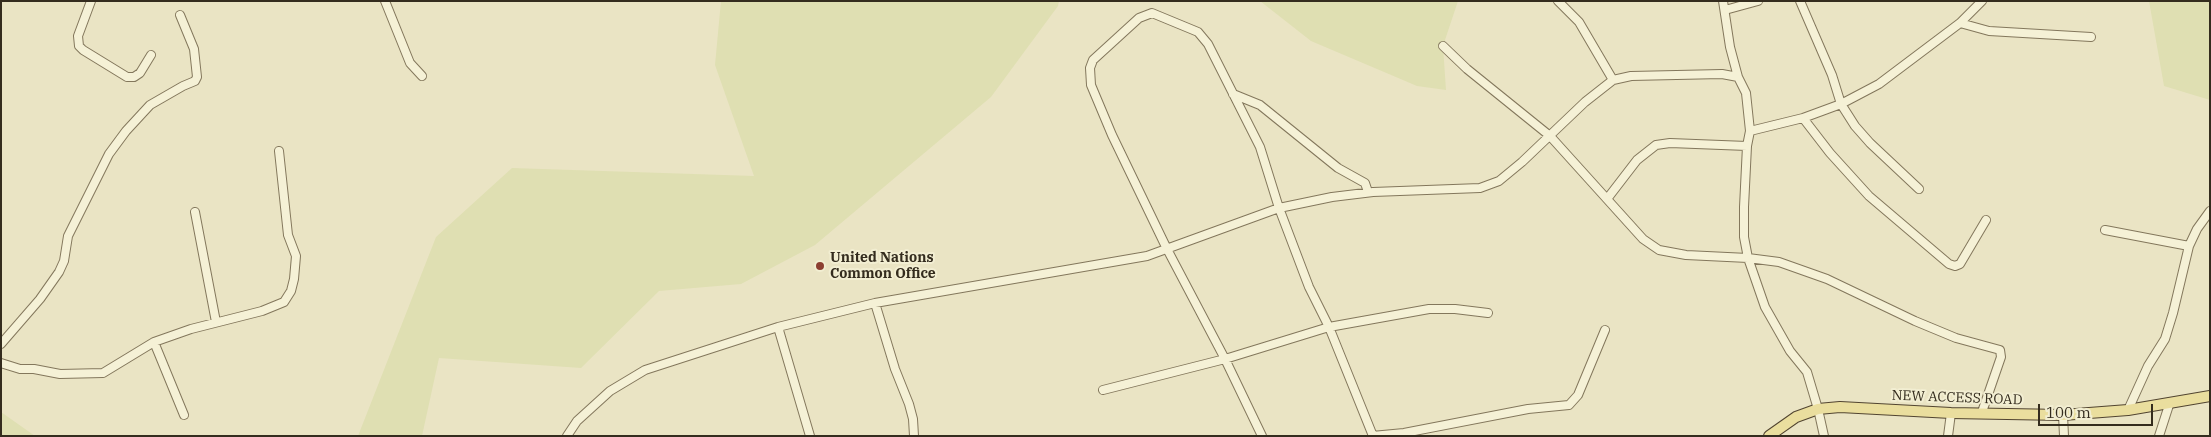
<!DOCTYPE html>
<html>
<head>
<meta charset="utf-8">
<style>
	body { margin:0 }
	#map { position:relative; width:2211px; height:437px; overflow:hidden; background:#eae4c4; font-family:"IBM Plex Serif",serif }
	canvas { display:block }
	.frame { position:absolute; inset:0; border:2px solid #342c1e; pointer-events:none }
	.scale { position:absolute; left:2038px; top:404px; width:115px; height:22px; box-sizing:border-box; border:2px solid #342c1e; border-top:0; padding-left:6px; font-size:15px; line-height:18px; white-space:nowrap; color:#342c1e; -webkit-text-stroke:4px #f2eed2; paint-order:stroke }
</style>
</head>
<body>
<div id="map">
<canvas width="2211" height="437"></canvas>
<div class="frame"></div>
<div class="scale">100 m</div>
</div>
<script>
const ctx = document.querySelector('canvas').getContext('2d');
ctx.lineJoin = 'round';
function fill(path, color) { ctx.fillStyle = color; ctx.fill(path, 'evenodd'); }
const toPath = rows => new Path2D(rows.map(r => 'M' + r).join(''));
function stroke(path, color, width, dash) { ctx.strokeStyle = color; ctx.lineWidth = width; ctx.lineCap = dash ? 'butt' : 'round'; ctx.setLineDash(dash || []); ctx.stroke(path); }
function drawText(font, color, halo, rows, align = 'center') {
  ctx.font = font + ' "IBM Plex Serif",serif'; ctx.lineWidth = 4; ctx.setLineDash([]); ctx.textBaseline = 'middle'; ctx.strokeStyle = halo; ctx.fillStyle = color; for (const [text, x, y, turn = 0] of rows) {
    ctx.save(); ctx.translate(x, y); ctx.rotate((+turn || 0) * Math.PI / 180); ctx.textAlign = isNaN(turn) ? turn : align; if (halo) ctx.strokeText(text, 0, 0); ctx.fillText(text, 0, 0); ctx.restore();
  }
}
fill(toPath([
	[721,1,1059,1,1058,6,991,97,815,245,741,284,659,291,581,368,439,358,422,436,358,436,436,237,512,168,754,176,715,65],
	[1260,1,1458,1,1443,46,1446,90,1417,86,1311,41],
	[2149,1,2210,1,2210,100,2164,86],
	[1,412,35,436,1,436]
]), '#dfdfb2');
const minor = toPath([
	[91,1,78,36,79,46,83,50,127,77,134,77,140,73,151,55],
	[385,1,410,63,422,76],
	[1558,1,1579,22,1613,80],
	[1723,1,1730,47,1738,77],
	[1800,1,1832,75,1841,104,1855,126,1870,143,1919,189],
	[1725,10,1758,1],
	[1960,23,1989,31,2091,37],
	[1443,46,1467,69,1550,136,1643,239,1659,250,1686,255,1748,258,1779,262,1827,279,1915,321,1956,338,2000,350,2001,357,1982,412],
	[1233,94,1260,105,1338,168,1365,183,1368,192],
	[1803,118,1830,153,1869,196,1949,264,1955,266,1960,264,1986,220],
	[1750,131,1803,118,1841,104,1879,84,1960,23,1982,1],
	[1607,199,1637,160,1656,145,1670,143,1747,146],
	[195,212,216,322],
	[2105,230,2189,246],
	[875,303,895,369,909,404,913,419,914,436],
	[778,327,810,436],
	[154,342,184,415],
	[1,344,40,299,59,272,64,261,68,236,109,154,126,131,150,105,183,86,195,81,197,77,194,49,180,15],
	[1,363,20,369,34,369,60,374,103,373,154,342,191,329,262,311,284,302,291,291,294,279,296,256,288,235,279,151],
	[1103,390,1225,359,1329,327,1429,309,1455,309,1488,313],
	[2128,410,2148,366,2165,339,2173,313,2189,246,2197,229,2210,211],
	[2063,415,2064,436],
	[567,436,577,421,610,391,645,370,778,327,875,303,1147,256,1279,208,1332,197,1373,192,1480,188,1499,181,1522,162,1585,102,1613,80,1631,76,1722,74,1738,77,1746,93,1750,131,1747,146,1744,207,1744,237,1748,258,1765,307,1790,351,1807,372,1818,409,1824,436],
	[1262,436,1225,359,1167,249,1112,135,1091,85,1090,68,1093,60,1139,18,1152,13,1198,32,1208,44,1260,147,1279,208,1309,287,1329,327,1373,436],
	[1372,436,1404,433,1528,409,1569,405,1578,395,1605,330],
	[1948,436,1951,413],
	[2159,436,2170,402]
]);
const major = toPath([
	[1769,436,1796,417,1818,409,1840,407,1951,413,2063,415,2128,410,2210,396]
]);
stroke(minor, '#83775c', 10);
stroke(major, '#514430', 12);
stroke(minor, '#f5f1d6', 8);
stroke(major, '#eade9e', 10);
for (const [x, y, r, color] of [
	[820,266,5,"#8c3f31"]
]) { const dot = new Path2D(); dot.arc(x, y, r, 0, 2 * Math.PI); ctx.fillStyle = color; ctx.fill(dot); stroke(dot, '#f2eed2', 2); }
drawText('bold 14px', '#342c1e', '#f2eed2', [
	["United Nations",830,258],
	["Common Office",830,274]
], 'left');
drawText('14px', '#342c1e', '#f2eed2', [
	["NEW ACCESS ROAD",1957,398,2]
]);
</script>
</body>
</html>
